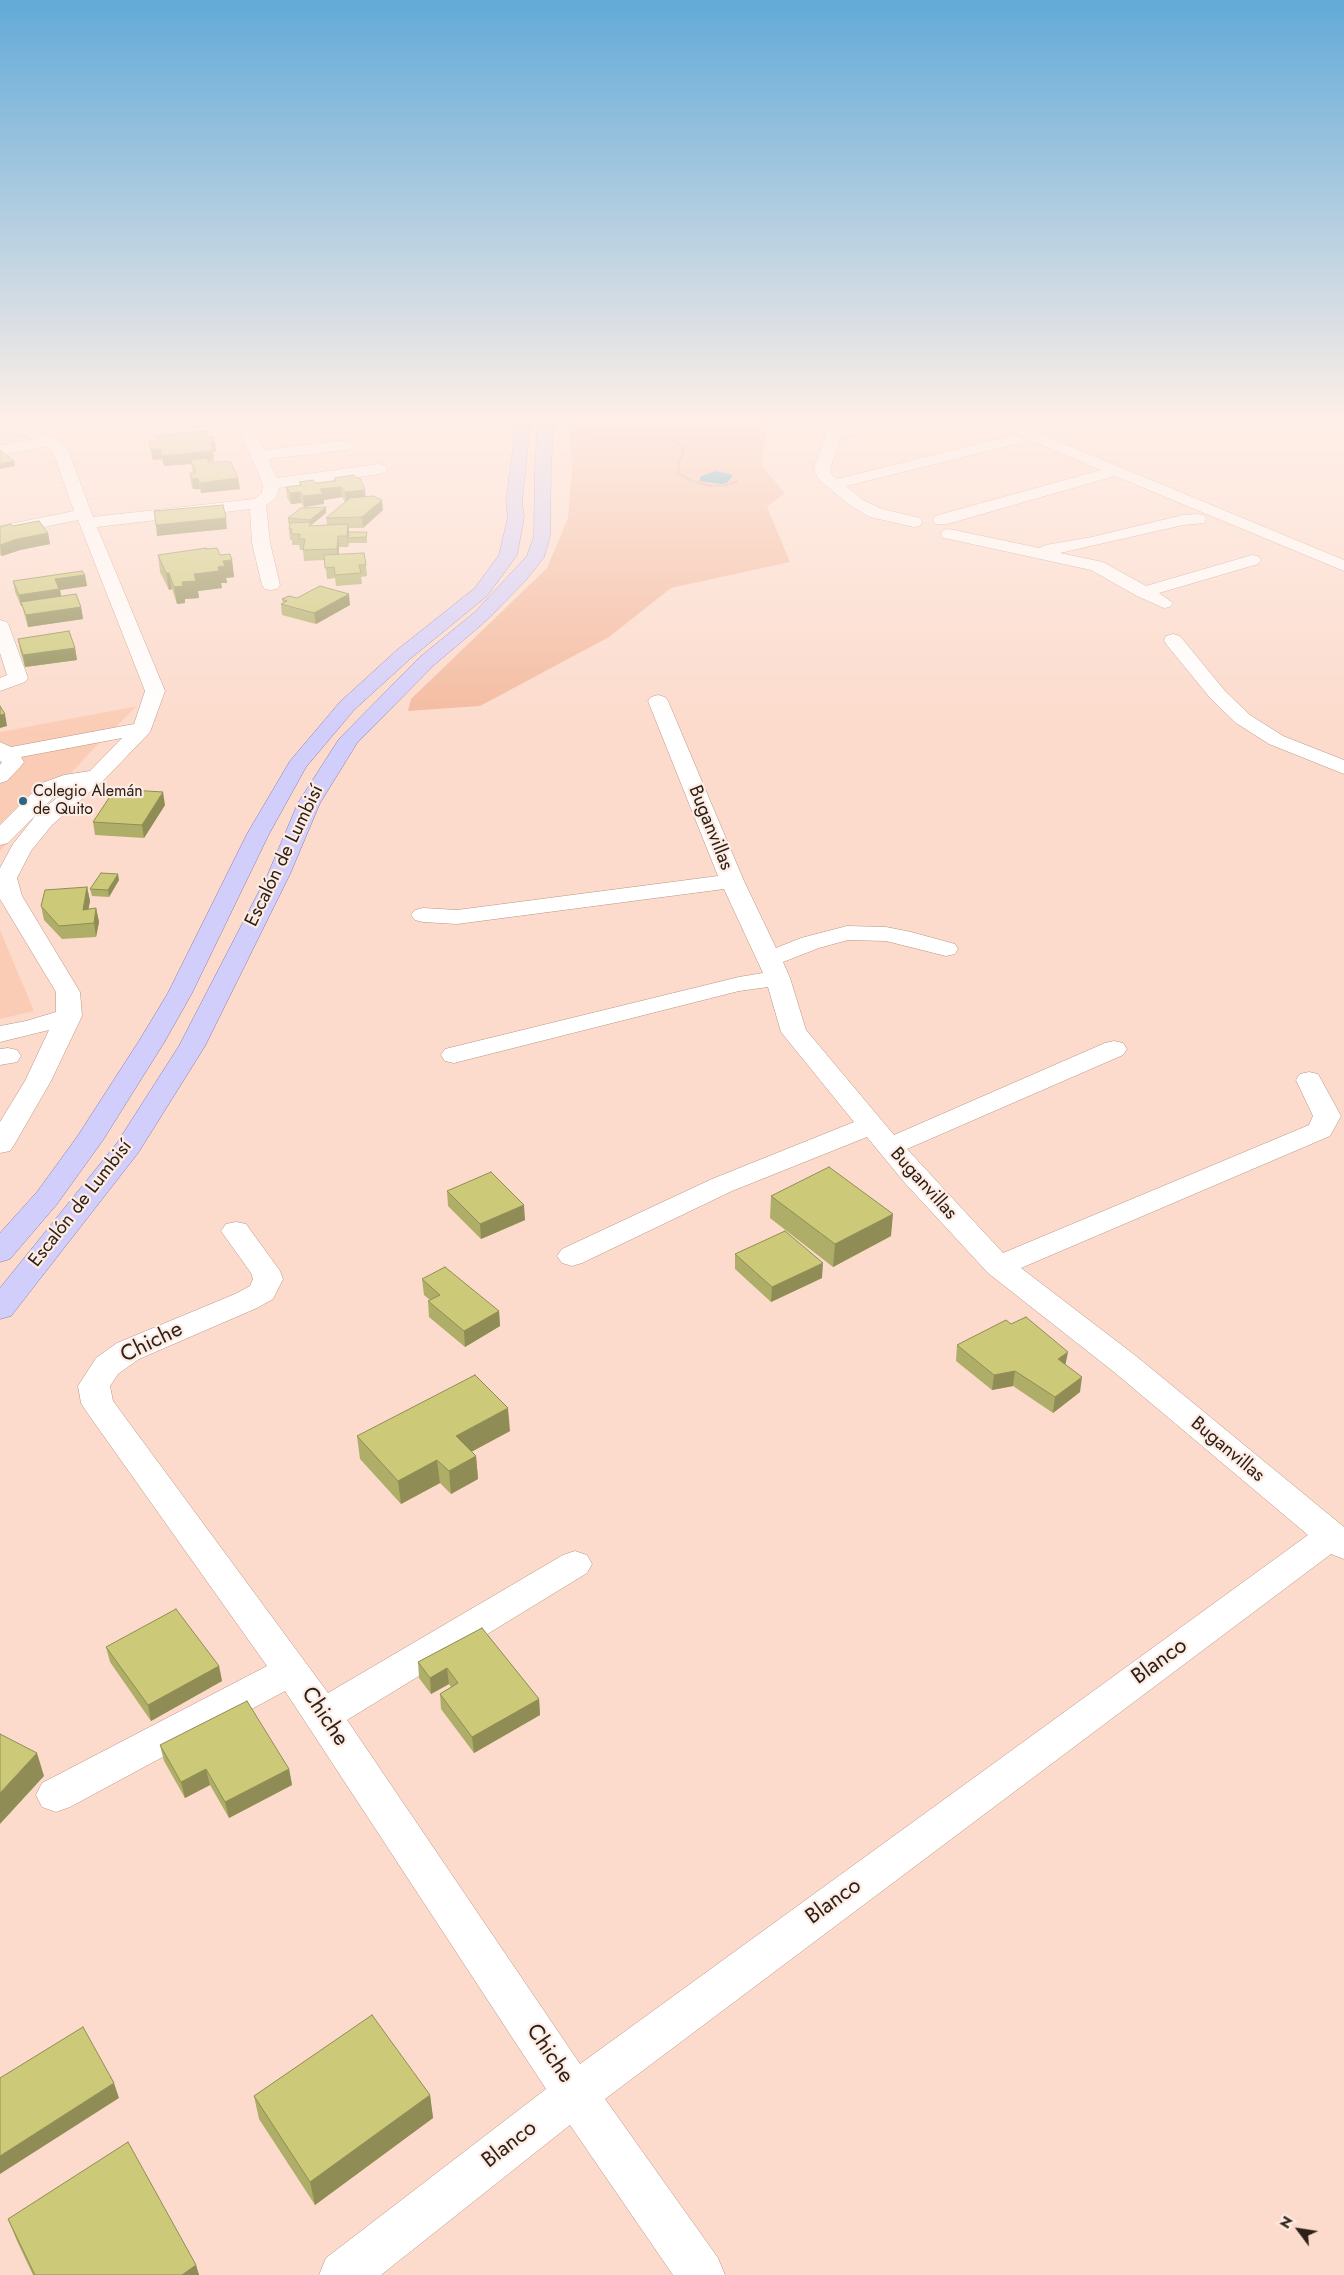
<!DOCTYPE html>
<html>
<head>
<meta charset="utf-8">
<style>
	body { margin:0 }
	#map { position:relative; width:1344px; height:2275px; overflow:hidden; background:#fcdbcc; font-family:Jost,sans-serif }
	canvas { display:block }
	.north { position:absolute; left:1274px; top:2205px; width:50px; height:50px; -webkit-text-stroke:4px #fdece4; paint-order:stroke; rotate:301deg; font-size:14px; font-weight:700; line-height:20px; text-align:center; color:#2e2018 }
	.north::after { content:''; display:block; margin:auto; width:18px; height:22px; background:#2e2018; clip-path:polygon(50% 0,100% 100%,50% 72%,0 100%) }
</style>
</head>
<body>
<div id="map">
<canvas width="1344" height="2275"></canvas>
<div class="north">N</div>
</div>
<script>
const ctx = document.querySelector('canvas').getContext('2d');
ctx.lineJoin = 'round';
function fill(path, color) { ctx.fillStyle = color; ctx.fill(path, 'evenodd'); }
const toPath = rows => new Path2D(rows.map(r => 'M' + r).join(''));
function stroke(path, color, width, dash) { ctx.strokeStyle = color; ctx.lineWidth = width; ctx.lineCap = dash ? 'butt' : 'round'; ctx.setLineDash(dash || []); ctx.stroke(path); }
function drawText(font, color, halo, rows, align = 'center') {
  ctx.font = font + ' Jost,sans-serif'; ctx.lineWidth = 4.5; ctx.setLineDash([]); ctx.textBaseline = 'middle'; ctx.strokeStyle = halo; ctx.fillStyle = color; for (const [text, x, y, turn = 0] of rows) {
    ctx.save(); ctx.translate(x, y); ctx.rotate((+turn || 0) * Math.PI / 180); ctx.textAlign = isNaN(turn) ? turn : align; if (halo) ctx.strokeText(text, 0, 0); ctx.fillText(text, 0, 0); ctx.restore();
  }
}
fill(toPath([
	[137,706,92,750,0,851,0,732],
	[0,930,34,1011,0,1019]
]), '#fbccb5');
fill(toPath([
	[568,416,753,416,768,422,761,465,785,493,767,507,790,562,671,588,609,637,480,706,408,711,411,699,547,568,568,518,572,468]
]), '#f3b99d');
fill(toPath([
	[716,471,733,475,727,483,721,484,700,481,700,477,704,475]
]), '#3a9bc0');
const minor = toPath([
	[195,416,249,416,251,421,293,416,344,416,337,420,255,430,264,450,347,440,352,442,355,445,352,448,347,450,268,459,277,478,379,464,385,466,387,469,385,472,379,474,279,488,276,498,266,505,270,543,280,585,277,589,271,590,265,589,262,585,252,543,250,509,97,527,165,691,150,732,105,779,52,825,31,851,17,878,22,896,80,992,82,1016,51,1081,14,1145,10,1151,0,1153,0,1122,25,1081,49,1030,0,1042,0,1026,26,1021,56,1012,56,992,0,899,0,868,13,844,36,815,69,788,58,793,8,843,0,845,0,825,42,783,64,775,90,771,122,738,21,757,24,762,21,766,7,781,0,783,0,765,2,762,0,761,0,742,11,747,134,724,145,691,78,520,0,536,0,526,74,511,53,452,48,446,0,455,0,445,36,439,0,428,0,418,57,438,68,450,93,517,254,499,262,493,263,484,235,420,170,429,165,427,162,424,165,421,170,419,195,416],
	[830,416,844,416,843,427,891,416,919,416,917,419,841,437,830,469,832,475,837,479,1015,435,1020,437,1023,440,1020,443,846,486,863,500,882,509,920,518,922,522,920,526,914,527,870,517,851,506,819,480,814,469,826,434,830,416],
	[1016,416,1020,420,1021,426,1344,560,1344,571,1115,476,947,524,935,524,933,520,935,516,1101,470,1009,431,1006,420,1008,417,1016,416],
	[1198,514,1204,515,1206,519,1204,523,1183,525,1060,553,1103,562,1146,586,1252,555,1258,556,1261,560,1258,564,1159,593,1173,603,1170,607,1164,608,1137,596,1091,570,949,539,943,538,941,534,943,530,949,529,1039,548,1046,545,1092,537,1183,515,1198,514],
	[0,620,7,622,9,626,28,678,25,682,0,691,0,678,7,675,0,653,0,620],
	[1173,634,1180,636,1225,691,1250,715,1283,736,1344,760,1344,774,1269,744,1236,723,1211,699,1166,644,1164,640,1166,636,1173,634],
	[658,695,665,697,668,701,744,881,776,948,801,938,847,926,886,927,911,932,955,944,958,949,955,954,946,956,886,941,848,940,819,948,783,962,790,978,806,1030,894,1135,1105,1043,1114,1041,1123,1043,1127,1049,1123,1055,907,1149,1003,1253,1309,1125,1313,1116,1296,1080,1300,1074,1309,1072,1318,1074,1341,1116,1330,1136,1021,1268,1136,1356,1344,1527,1344,1559,1331,1554,605,2099,718,2258,725,2275,673,2275,570,2125,381,2275,319,2275,326,2258,546,2089,285,1691,70,1807,56,1812,42,1807,36,1795,42,1783,267,1666,86,1411,81,1403,78,1386,96,1358,117,1343,235,1294,250,1286,253,1279,251,1273,221,1231,226,1224,236,1222,246,1224,280,1271,283,1279,273,1299,257,1308,139,1359,118,1374,110,1386,113,1401,328,1693,563,1555,575,1551,587,1555,592,1564,587,1573,347,1720,580,2064,1308,1535,1114,1372,988,1273,904,1182,867,1137,732,1191,582,1263,572,1266,562,1263,557,1256,562,1249,712,1179,854,1122,781,1032,768,987,739,991,454,1063,445,1061,441,1055,445,1049,739,977,763,973,724,889,457,924,423,922,415,920,411,915,415,910,423,908,457,910,718,876,648,701,651,697,658,695],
	[8,1048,17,1050,21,1056,17,1062,0,1065,0,1049,8,1048]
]);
const major = toPath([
	[517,416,531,416,522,502,524,517,517,555,487,596,411,658,354,710,306,767,269,834,192,993,165,1041,103,1140,57,1204,10,1259,0,1262,0,1233,37,1192,77,1137,139,1041,168,993,247,834,290,761,340,702,397,650,475,588,499,555,508,517,506,502,517,416],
	[541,416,556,416,553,433,551,465,550,536,544,557,526,580,487,620,434,665,357,743,320,803,290,874,205,1046,138,1153,11,1316,0,1319,0,1288,117,1143,179,1046,268,874,298,803,339,739,420,657,475,612,527,556,534,536,535,465,537,433,541,416]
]);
stroke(minor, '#ba9482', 1);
stroke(major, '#857caa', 1);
stroke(toPath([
	[568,434,676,441,684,451,679,462,678,473,689,480,711,486,728,485,738,481]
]), '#a38a7e', 2, [1, 1]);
fill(minor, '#fff');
fill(major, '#d2cefb');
fill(toPath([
	[156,436,208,437,215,442,216,452,213,452,214,461,208,462,209,463,238,478,240,489,201,493,200,489,193,489,191,484,190,473,193,473,191,464,164,466,162,459,153,460,149,442,157,441],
	[334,478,366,497,383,510,363,528,349,528,349,532,367,532,367,543,349,543,348,547,339,547,339,554,366,565,367,576,361,577,362,584,336,586,335,578,327,579,325,560,304,561,303,550,300,550,299,545,292,545,292,540,290,540,289,529,290,524,288,523,288,518,326,513,311,525,310,525,310,526,327,525,326,518,345,502,342,497,324,500,324,504,304,507,301,503,291,504,287,498,286,487,300,485,299,482,316,483,334,481],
	[12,526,48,533,50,544,20,550,2,556,0,555,0,527],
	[206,549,232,560,234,577,226,578,227,583,221,583,222,588,198,591,199,598,185,599,185,603,177,604,172,589,169,590,160,572,158,555],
	[85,575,87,586,60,590,61,596,81,607,83,619,28,627,22,606,21,606,15,592,13,581],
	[297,598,350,605,316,624,282,615,281,604,283,603,282,599],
	[18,639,75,648,77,660,25,667,20,650],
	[165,805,144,838,95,835,93,822],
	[119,880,109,897,92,896,90,889],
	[87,887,90,901,88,909,96,908,99,922,96,937,62,939,44,920,41,906],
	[447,1191,525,1220,481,1239,448,1206],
	[771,1196,891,1236,833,1267,770,1218],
	[735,1254,822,1278,771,1302,735,1269],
	[422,1279,499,1311,500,1326,465,1347,429,1317,428,1301,430,1300,424,1295],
	[957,1345,1066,1365,1080,1392,1053,1413,1013,1386,992,1390,956,1361],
	[510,1431,471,1452,476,1456,478,1479,451,1494,440,1483,401,1504,360,1459,357,1436],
	[482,1628,539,1699,540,1715,474,1753,441,1709,440,1694,451,1687,449,1684,431,1694,419,1678,418,1662],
	[106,1647,219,1666,222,1681,151,1721,110,1662],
	[160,1745,289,1769,292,1785,229,1818,210,1785,185,1798,164,1761],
	[430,2095,433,2118,315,2205,259,2119,254,2096],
	[8,2219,196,2265,199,2275,33,2275,17,2241]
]), '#afae68');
fill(toPath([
	[210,442,215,442,216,452,213,452,214,461,192,464,191,460,191,464,164,466,162,456],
	[160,449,162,459,153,460,151,450],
	[14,461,15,466,0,469,0,464],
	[198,478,200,489,193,489,192,479],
	[238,478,240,489,201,493,200,483],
	[341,487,342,497,324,500,324,504,304,507,303,496,320,489],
	[365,490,366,500,346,503,345,492],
	[300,492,301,503,291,504,290,493],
	[382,500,383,510,363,528,362,517],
	[326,507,326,513,311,525,310,520],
	[226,518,227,529,157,536,156,525],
	[348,524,349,535,348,538,348,547,347,536],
	[48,533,50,544,20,550,2,556,0,545,17,539],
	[338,536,339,547,338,560,337,549],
	[232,560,234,577,226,578,227,583,221,583,222,588,198,591,199,598,185,599,185,603,177,604,174,587,194,574,218,567,223,561],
	[166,573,169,573,172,589,169,590],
	[85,575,87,586,60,590,62,600,21,602,22,606,21,606,19,595,55,579],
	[349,594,350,605,316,624,314,613],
	[81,607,83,619,28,627,26,615],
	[75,648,77,660,25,667,23,655],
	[5,714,7,726,0,728,0,715],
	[163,792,165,805,144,838,142,825],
	[118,874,119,880,109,897,108,890],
	[87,887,90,901,86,923,83,910],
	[96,908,99,922,96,937,94,923],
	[524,1205,525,1220,481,1239,480,1224],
	[893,1214,891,1236,833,1267,835,1244],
	[823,1263,822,1278,771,1302,772,1287],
	[499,1311,500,1326,465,1347,464,1331],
	[1068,1352,1065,1367,1058,1359],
	[1015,1371,1013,1386,992,1390,994,1375],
	[1082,1377,1080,1392,1053,1413,1055,1397],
	[508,1408,510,1431,458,1459,456,1436],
	[476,1456,478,1479,451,1494,449,1471],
	[437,1460,440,1483,401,1504,398,1481],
	[219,1666,222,1681,151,1721,148,1705],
	[447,1668,449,1684,431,1694,430,1678],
	[539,1699,540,1715,474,1753,472,1737],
	[37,1753,44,1776,0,1824,0,1793],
	[206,1769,210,1785,185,1798,181,1782],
	[289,1769,292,1785,229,1818,225,1802],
	[114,2083,119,2098,0,2174,0,2156],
	[430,2095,433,2118,315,2205,310,2182],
	[196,2265,199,2275,182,2275]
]), '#8f8d55');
const building = toPath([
	[206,431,208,437,213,436,215,442,210,442,213,451,162,456,160,449,151,450,149,442,158,441,156,436,206,431],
	[0,451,1,451,14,461,0,464,0,451],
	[207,458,209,463,230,461,238,478,200,483,198,478,192,479,190,473,196,473,191,460,207,458],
	[354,475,356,478,360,478,365,490,345,492,341,487,320,489,323,494,303,496,300,492,290,493,286,487,302,485,299,482,313,480,316,483,336,481,334,478,354,475],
	[373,496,382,500,362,517,326,518,350,498,373,496],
	[223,505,226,518,156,525,154,511,223,505],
	[326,507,310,520,288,518,301,508,326,507],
	[39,521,48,533,17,539,0,545,0,527,11,524,12,526,39,521],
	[310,522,309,526,348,524,347,536,338,536,337,549,303,550,305,539,299,539,300,534,291,534,292,529,289,529,290,523,310,522],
	[349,532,367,532,366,537,348,538,349,532],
	[206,548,206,549,217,548,220,555,230,554,232,560,223,561,225,566,218,567,219,571,194,574,196,581,182,582,183,586,174,587,169,573,166,573,158,555,206,548],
	[364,553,366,565,359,565,361,573,335,575,334,567,325,568,324,555,364,553],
	[82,571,85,575,55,579,59,589,19,595,13,581,82,571],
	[320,586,349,594,314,613,281,604,287,601,282,599,289,596,297,598,320,586],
	[76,594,81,607,26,615,21,602,76,594],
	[69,631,75,648,23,655,18,639,69,631],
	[0,706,5,714,0,715,0,706],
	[115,789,163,792,142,825,93,822,115,789],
	[101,873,118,874,108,890,90,889,101,873],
	[87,887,83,910,96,908,94,923,59,926,41,906,45,890,87,887],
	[829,1167,893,1214,835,1244,771,1196,829,1167],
	[491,1172,524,1205,480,1224,447,1191,491,1172],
	[785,1231,823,1263,772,1287,735,1254,785,1231],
	[445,1267,499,1311,464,1331,428,1301,440,1295,422,1279,445,1267],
	[1026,1317,1068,1352,1058,1359,1082,1377,1055,1397,1015,1371,994,1375,957,1345,1006,1320,1011,1324,1026,1317],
	[475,1375,508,1408,456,1436,476,1456,449,1471,437,1460,398,1481,357,1436,475,1375],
	[176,1609,219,1666,148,1705,106,1647,176,1609],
	[482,1628,539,1699,472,1737,440,1694,458,1683,447,1668,430,1678,418,1662,482,1628],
	[247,1701,289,1769,225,1802,206,1769,181,1782,160,1745,247,1701],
	[0,1734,37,1753,0,1793,0,1734],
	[372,2015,430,2095,310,2182,254,2096,372,2015],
	[83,2027,114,2083,0,2156,0,2078,83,2027],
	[128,2142,196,2265,182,2275,35,2275,8,2219,128,2142]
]);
fill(building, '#ccca79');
stroke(building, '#8f8d55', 1);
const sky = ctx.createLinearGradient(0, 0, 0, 735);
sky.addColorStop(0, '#62aad8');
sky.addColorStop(0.57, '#feefe8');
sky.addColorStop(1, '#feefe800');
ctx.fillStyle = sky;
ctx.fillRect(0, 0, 1344, 735);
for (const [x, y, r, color] of [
	[23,801,5,"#2b677f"]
]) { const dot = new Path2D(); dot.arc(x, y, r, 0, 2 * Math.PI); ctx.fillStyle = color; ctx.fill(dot); stroke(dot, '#fdece4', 2); }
drawText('16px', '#2e2018', '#fdece4', [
	["Colegio Alemán",33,792],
	["de Quito",33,810]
], 'left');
drawText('19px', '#2e2018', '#fdece4', [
	["Buganvillas",710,828,68],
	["Escalón de Lumbisí",285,856,-64],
	["Buganvillas",923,1184,48],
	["Escalón de Lumbisí",81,1204,-52],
	["Buganvillas",1227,1450,40]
]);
drawText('22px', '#2e2018', '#fdece4', [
	["Chiche",152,1343,-26],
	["Blanco",1160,1662,-36],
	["Chiche",324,1717,56],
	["Blanco",834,1902,-36],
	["Chiche",549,2054,56],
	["Blanco",510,2145,-38]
]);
</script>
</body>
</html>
